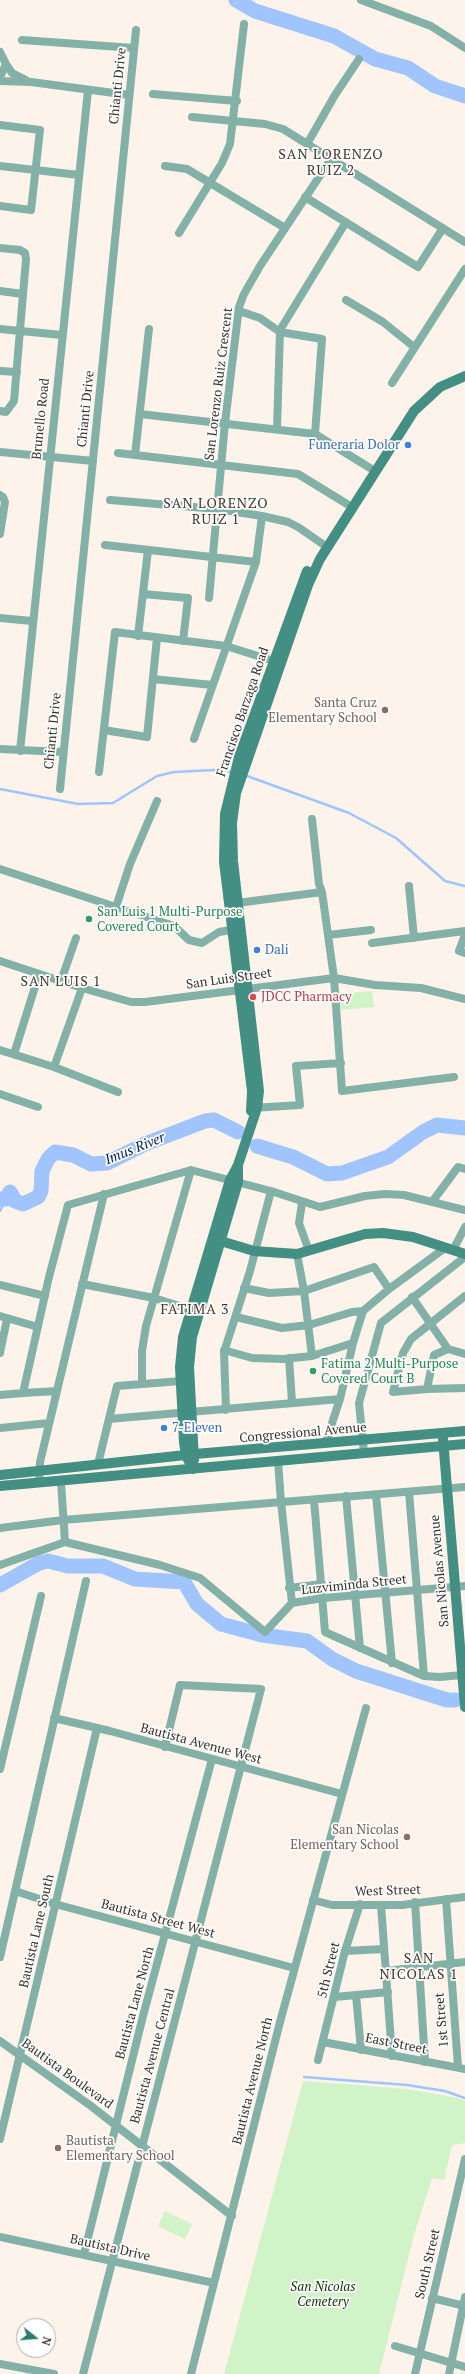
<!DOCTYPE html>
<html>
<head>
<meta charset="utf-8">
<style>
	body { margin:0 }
	#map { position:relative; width:465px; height:2374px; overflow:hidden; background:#fdf3eb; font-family:"PT Serif",serif }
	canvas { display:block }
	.north { position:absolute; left:16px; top:2318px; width:40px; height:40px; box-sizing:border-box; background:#fff; border:1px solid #b0ada9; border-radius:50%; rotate:107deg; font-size:11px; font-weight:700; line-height:16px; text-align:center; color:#3a3129 }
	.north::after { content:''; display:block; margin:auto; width:14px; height:18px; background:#2d7672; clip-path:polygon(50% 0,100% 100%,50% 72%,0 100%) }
</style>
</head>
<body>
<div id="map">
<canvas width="465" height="2374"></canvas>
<div class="north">N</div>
</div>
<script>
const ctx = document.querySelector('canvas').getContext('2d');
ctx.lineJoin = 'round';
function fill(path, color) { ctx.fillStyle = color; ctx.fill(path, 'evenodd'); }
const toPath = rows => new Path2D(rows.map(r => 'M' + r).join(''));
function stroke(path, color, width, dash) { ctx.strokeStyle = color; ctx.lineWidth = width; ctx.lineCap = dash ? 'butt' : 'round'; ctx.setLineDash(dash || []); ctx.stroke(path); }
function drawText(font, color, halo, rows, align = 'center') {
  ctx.font = font + ' "PT Serif",serif'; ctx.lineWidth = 3.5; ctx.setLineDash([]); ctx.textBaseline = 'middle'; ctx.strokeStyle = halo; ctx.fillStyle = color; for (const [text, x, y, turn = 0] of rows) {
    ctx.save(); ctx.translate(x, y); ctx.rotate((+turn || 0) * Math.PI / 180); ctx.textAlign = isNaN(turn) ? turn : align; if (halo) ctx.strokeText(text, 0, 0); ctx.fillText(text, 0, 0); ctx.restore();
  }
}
fill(toPath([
	[372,991,374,1007,341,1010,339,994],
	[303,2081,407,2089,458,2098,465,2101,465,2143,452,2145,444,2180,432,2178,414,2235,379,2374,224,2374],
	[165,2211,192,2224,185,2239,158,2226]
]), '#d0f3c8');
stroke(toPath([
	[247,776,349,813,396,838,445,881,465,886],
	[0,789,78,804,113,803,157,776,174,772,214,770,232,772],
	[0,1211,6,1199],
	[304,2077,407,2085,445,2091,465,2098]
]), '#a0c4fe', 2.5);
stroke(toPath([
	[236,0,255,11,334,36,375,59,408,68,435,86,465,96],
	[257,1146,293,1157,327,1174,342,1173,388,1157,423,1132,437,1125,465,1128],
	[0,1199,6,1199,10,1192,15,1201,23,1204,38,1197,41,1191,42,1171,48,1159,55,1152,73,1155,91,1164,107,1163,145,1144,205,1121,214,1120,238,1132],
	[0,1585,39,1563,48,1561,68,1566,103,1566,135,1579,184,1582,197,1604,221,1624,262,1635,307,1641,332,1659,356,1671,447,1700,455,1700]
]), '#a0c4fe', 15);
stroke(toPath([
	[361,0,431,26,465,48],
	[22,40,134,48],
	[0,52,6,64,0,77],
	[6,64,12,73,26,80],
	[0,81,31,82,129,95],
	[153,94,237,101],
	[192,117,265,124,283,129,465,242],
	[0,125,40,130,31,210,0,206],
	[307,144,335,95,359,59],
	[0,166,79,175],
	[165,166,187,169,285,228],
	[305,197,418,267,443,228],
	[179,233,222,163,230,144,244,24],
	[0,248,20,250,25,253,26,259,14,401,6,412,0,411],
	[0,291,23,294],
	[346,300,383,322,414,347],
	[239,311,260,318,280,332,322,339,315,434],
	[0,329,62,335],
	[0,371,17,372],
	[392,383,465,269],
	[140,414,315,434,370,468],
	[277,429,280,330,346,222],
	[0,452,93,461],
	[118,453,298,474,347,504],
	[135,455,149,329],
	[0,495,3,497,5,502,0,534],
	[110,500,217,509,262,516,288,522,298,527,327,547],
	[105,545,256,562],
	[143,594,188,598,183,641],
	[209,598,225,423,239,307,244,294,260,266,331,159],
	[0,618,32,621],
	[138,636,148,550],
	[153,679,212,685],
	[104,730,147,737,157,638],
	[194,739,256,562,262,516],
	[0,749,63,752],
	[20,751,88,90],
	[99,772,115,632,226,646,280,663],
	[60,789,136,30],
	[312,819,319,884,322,892,334,978,342,1091,454,1077],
	[0,869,174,926,189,940,202,943,219,932,237,929],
	[409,886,414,938],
	[237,903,322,892],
	[116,907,130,864,157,801],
	[328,935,371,930],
	[465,935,459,951,465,953],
	[372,943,465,931],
	[0,961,82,988,131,1002,145,1002,334,978,375,985,421,988,465,999],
	[61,981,76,938],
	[0,1050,54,1067,118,1092],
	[14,1054,39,974],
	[54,1067,82,988],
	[0,1094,38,1107],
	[252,1108,300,1105,296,1066,341,1063],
	[432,1202,458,1167,465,1169],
	[302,1203,299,1223,309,1251],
	[453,1250,465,1227],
	[297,1254,304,1291,312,1356],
	[82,1284,154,1298,196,1311],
	[0,1285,45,1296],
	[244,1288,269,1293,304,1291,374,1267,389,1289],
	[465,1296,411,1339,403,1353,393,1392,427,1389,465,1388],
	[412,1297,448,1349],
	[0,1316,38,1327],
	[236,1317,282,1328,309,1325,352,1312,363,1311,389,1289,445,1248],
	[224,1350,252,1358,283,1359,312,1356,353,1343],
	[0,1353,7,1319],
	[289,1358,292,1402],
	[142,1384,142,1351,146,1326,191,1170],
	[427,1389,434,1355,448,1349,465,1354],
	[23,1393,57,1391],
	[0,1395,23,1393,49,1277,68,1205,191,1170,271,1191,320,1207,365,1196,385,1194,404,1195,465,1210],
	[226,1410,224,1352,250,1271,271,1191],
	[109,1419,340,1399],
	[0,1428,49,1423],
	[325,1444,340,1399,353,1343,363,1311],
	[364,1453,359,1403,381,1323,465,1257],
	[278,1461,281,1502,292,1603,323,1598,465,1586],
	[98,1464,117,1386,181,1381],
	[61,1482,65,1542],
	[39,1483,40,1462,104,1194],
	[409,1492,424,1676],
	[376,1495,392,1663],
	[346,1496,360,1648],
	[314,1500,325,1632,424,1676,440,1677,462,1675],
	[0,1528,63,1520,465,1487],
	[0,1565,65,1542,160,1565,200,1578,265,1632,292,1603],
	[289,1588,322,1584],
	[54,1718,110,1731,342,1794],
	[0,1769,41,1596],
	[15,1891,55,1904,294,1968],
	[446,1899,458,2067],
	[313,1900,332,1905,402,1905,465,1897],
	[415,1902,425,2062],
	[381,1905,392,2056],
	[345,1951,384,1949],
	[0,1957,86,1581],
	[386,1971,465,1962],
	[356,1995,361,2050],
	[335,1997,388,1992],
	[0,2041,91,2106,232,2216],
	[323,2042,465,2069],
	[318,2060,345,1951,360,1904],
	[0,2139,97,1728],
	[0,2237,214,2283],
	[84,2254,143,2016,212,1759],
	[432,2298,465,2306],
	[395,2346,465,2367],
	[0,2364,54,2374],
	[83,2374,261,1689,180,1685,165,1747],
	[191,2374,280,2022,366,1708],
	[415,2374,465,2159],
	[449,2374,465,2297]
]), '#83b1a8', 8);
stroke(toPath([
	[251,1111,252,1091,224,862,225,814,239,757,307,571],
	[214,1239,254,1251,297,1254,365,1234,383,1233,413,1237,465,1254],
	[443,1439,465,1707],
	[194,1460,189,1367,192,1337,238,1182,238,1167],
	[193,1469,186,1456,184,1442,180,1367,183,1337,230,1180,238,1165,257,1108,259,1091,233,861,232,823,236,793,308,585,320,559,414,411,440,387,465,376],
	[0,1475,195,1454,465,1431],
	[0,1486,465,1444]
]), '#448f83', 10);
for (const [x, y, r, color] of [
	[408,445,4,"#3f7fe0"],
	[385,710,4,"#8d6e63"],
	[89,919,4,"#2e9e5b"],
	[257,950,4,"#3f7fe0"],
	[253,997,4,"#e0444e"],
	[313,1371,4,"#2e9e5b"],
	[164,1428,4,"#3f7fe0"],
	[407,1837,4,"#8d6e63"],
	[58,2148,4,"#8d6e63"]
]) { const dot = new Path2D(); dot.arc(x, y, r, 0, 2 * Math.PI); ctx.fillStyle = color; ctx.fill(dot); stroke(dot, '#fff', 1.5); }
drawText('13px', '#3a3129', '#fff', [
	["Chianti Drive",118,86,-84],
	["San Lorenzo Ruiz Crescent",219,384,-83],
	["Chianti Drive",86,409,-84],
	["Brunello Road",41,419,-84],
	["Francisco Barzaga Road",243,712,-71],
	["Chianti Drive",53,731,-84],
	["San Luis Street",229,979,-8],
	["Congressional Avenue",303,1433,-5],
	["San Nicolas Avenue",440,1571,-95],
	["Luzviminda Street",354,1585,-6],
	["Bautista Avenue West",201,1744,15],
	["West Street",388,1891,-2],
	["Bautista Street West",158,1919,15],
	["Bautista Lane South",37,1931,-77],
	["5th Street",329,1970,-76],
	["Bautista Lane North",135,2003,-75],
	["1st Street",442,2020,-95],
	["East Street",396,2044,11],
	["Bautista Avenue Central",153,2056,-75],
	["Bautista Boulevard",67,2074,36],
	["Bautista Avenue North",253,2081,-76],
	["Bautista Drive",110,2248,13],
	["South Street",428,2264,-77]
]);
drawText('13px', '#366cbe', '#fff', [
	["Funeraria Dolor",400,445,"right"],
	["Dali",265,950],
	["7-Eleven",172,1428]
], 'left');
drawText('13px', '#785e54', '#fff', [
	["Santa Cruz",377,703],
	["Elementary School",377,718],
	["San Nicolas",399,1830],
	["Elementary School",399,1845],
	["Bautista",66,2141,"left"],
	["Elementary School",66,2156,"left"]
], 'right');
drawText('13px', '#27864d', '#fff', [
	["San Luis 1 Multi-Purpose",97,912],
	["Covered Court",97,927],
	["Fatima 2 Multi-Purpose",321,1364],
	["Covered Court B",321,1379]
], 'left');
drawText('13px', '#be3a42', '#fff', [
	["JDCC Pharmacy",261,997]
], 'left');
drawText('italic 13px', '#0f3504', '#fff', [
	["San Nicolas",323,2287],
	["Cemetery",323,2302]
]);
ctx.letterSpacing = '1px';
drawText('14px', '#483526', '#fff', [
	["SAN LORENZO",331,155],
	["RUIZ 2",331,171],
	["SAN LORENZO",216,504],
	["RUIZ 1",216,520],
	["SAN LUIS 1",61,982],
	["FATIMA 3",195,1310],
	["SAN",419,1959],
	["NICOLAS 1",419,1975]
]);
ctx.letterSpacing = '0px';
drawText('italic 14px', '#002460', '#fff', [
	["Imus River",135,1149,-22]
]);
</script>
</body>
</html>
